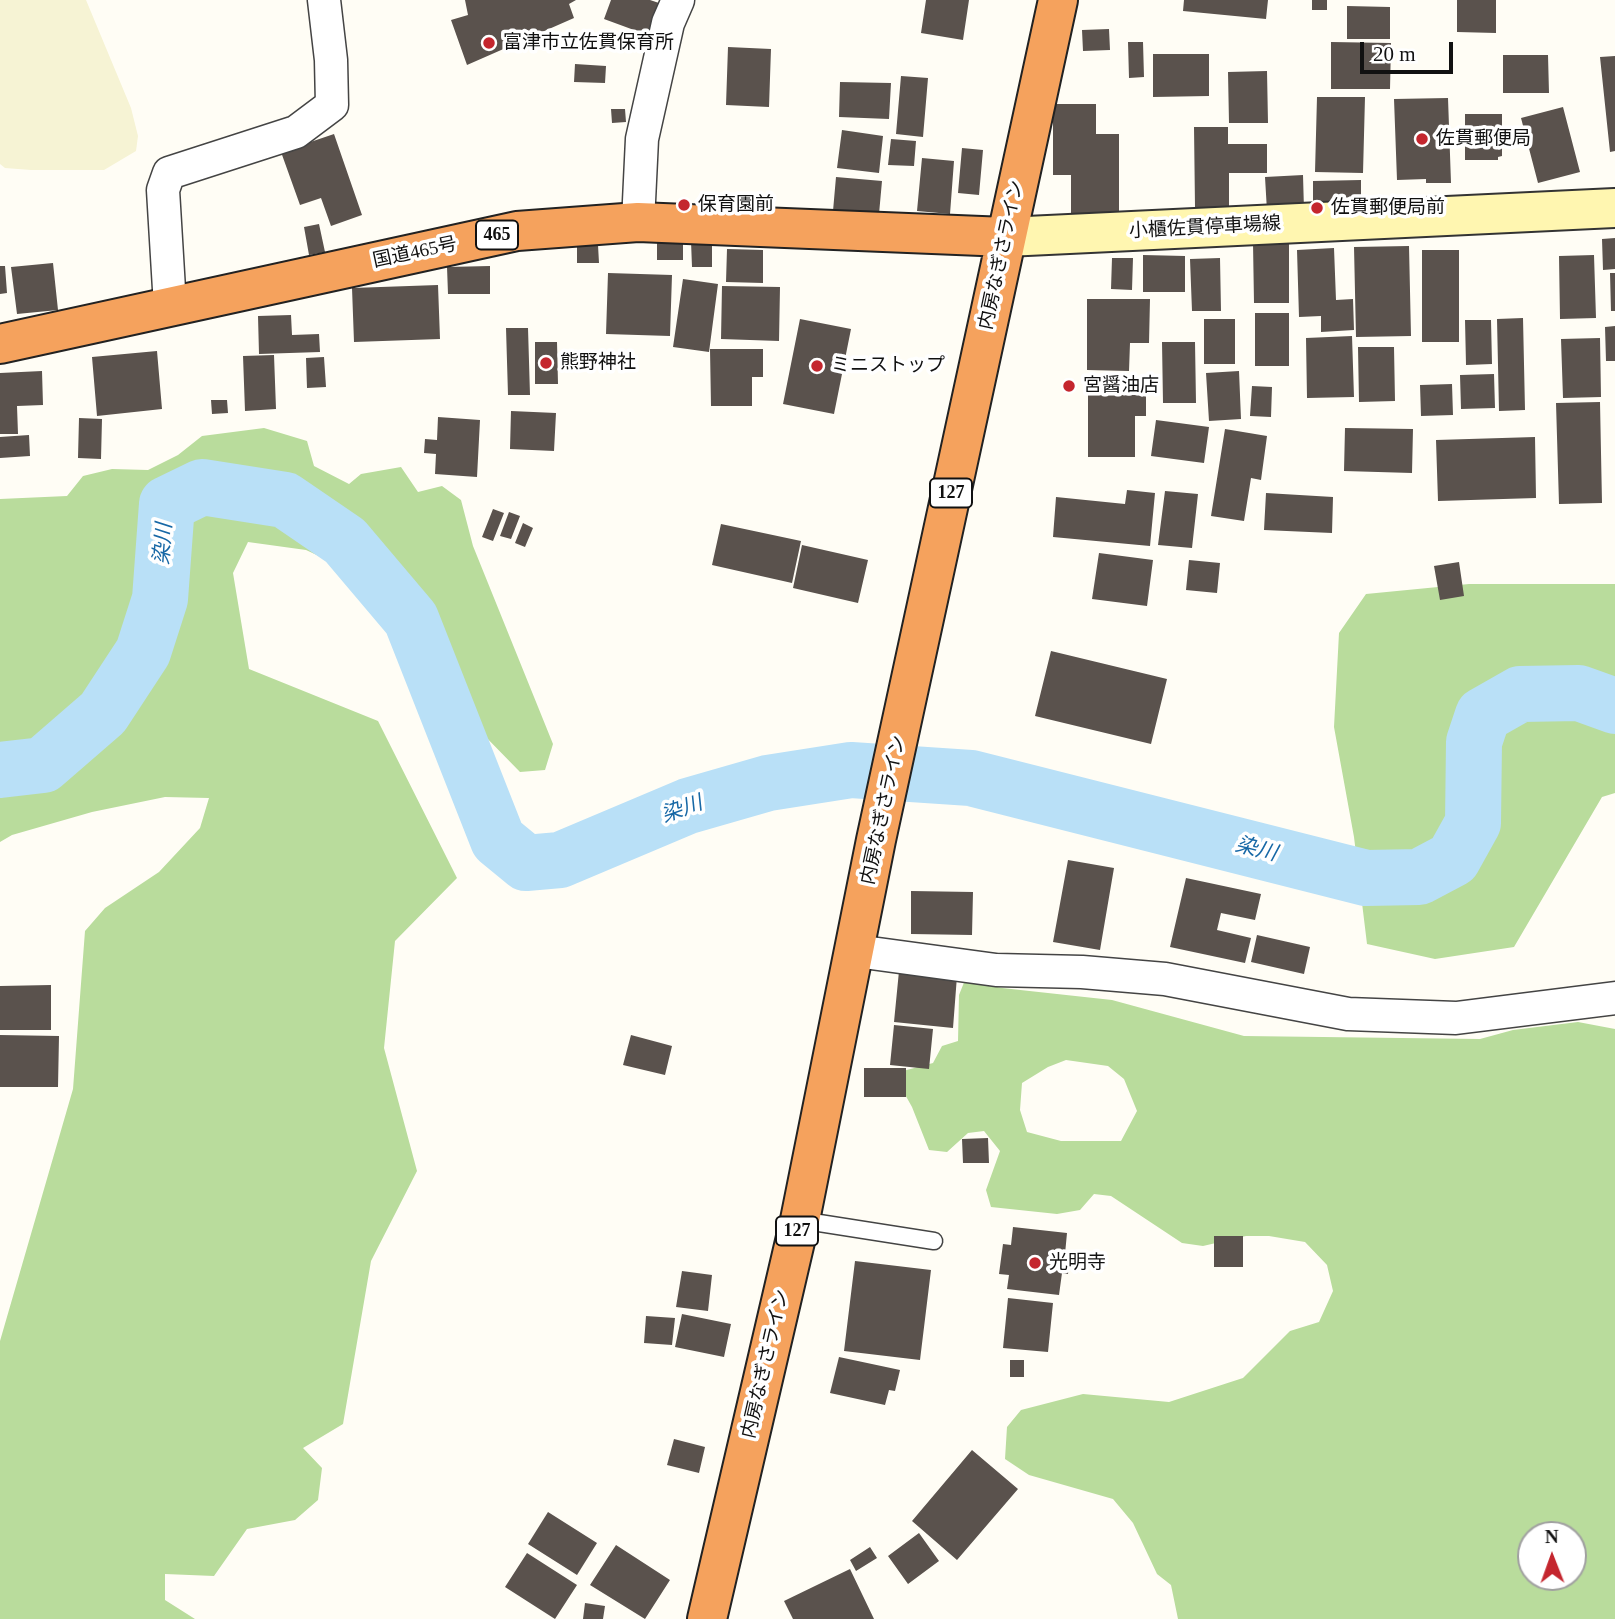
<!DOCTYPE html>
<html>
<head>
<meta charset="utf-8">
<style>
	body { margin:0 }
	#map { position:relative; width:1615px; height:1619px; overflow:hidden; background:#fffdf5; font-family:"Times New Roman",serif }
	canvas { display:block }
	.north { position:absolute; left:1517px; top:1521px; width:70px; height:70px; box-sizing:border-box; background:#fff; border:2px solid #a0a0a0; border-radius:50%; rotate:359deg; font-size:19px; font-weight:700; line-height:28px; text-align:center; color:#111 }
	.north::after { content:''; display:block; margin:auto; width:24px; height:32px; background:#c4262e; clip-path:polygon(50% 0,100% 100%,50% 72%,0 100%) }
	.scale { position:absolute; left:1360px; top:42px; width:93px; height:32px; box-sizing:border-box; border:4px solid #111; border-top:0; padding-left:9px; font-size:21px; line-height:24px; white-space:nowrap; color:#111; -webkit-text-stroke:5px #fff; paint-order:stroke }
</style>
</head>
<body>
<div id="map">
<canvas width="1615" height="1619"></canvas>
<div class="north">N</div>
<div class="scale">20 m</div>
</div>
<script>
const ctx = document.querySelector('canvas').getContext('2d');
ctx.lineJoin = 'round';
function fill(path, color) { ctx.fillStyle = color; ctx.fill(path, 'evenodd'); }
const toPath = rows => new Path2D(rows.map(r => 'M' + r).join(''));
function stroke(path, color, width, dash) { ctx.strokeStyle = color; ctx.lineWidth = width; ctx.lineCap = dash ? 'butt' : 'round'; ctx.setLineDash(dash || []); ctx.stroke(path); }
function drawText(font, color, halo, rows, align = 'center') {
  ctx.font = font + ' "Times New Roman","Noto Sans JP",serif'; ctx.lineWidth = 7; ctx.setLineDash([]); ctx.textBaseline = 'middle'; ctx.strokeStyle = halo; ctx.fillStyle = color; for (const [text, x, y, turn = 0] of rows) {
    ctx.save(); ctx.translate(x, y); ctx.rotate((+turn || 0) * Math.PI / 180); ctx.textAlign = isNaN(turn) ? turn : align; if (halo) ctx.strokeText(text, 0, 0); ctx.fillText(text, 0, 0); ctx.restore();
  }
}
fill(toPath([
	[0,0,86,0,131,108,138,136,136,151,104,170,31,170,5,168,0,164]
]), '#f6f3d4');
fill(toPath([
	[264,428,307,441,314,466,349,484,361,474,401,467,418,492,442,486,461,500,473,546,553,744,545,770,520,772,477,728,399,626,351,571,306,550,248,542,233,573,249,669,378,721,457,878,395,941,384,1048,417,1171,371,1261,343,1424,303,1448,322,1468,318,1500,295,1520,247,1529,214,1576,165,1574,165,1600,195,1619,0,1619,0,1341,73,1089,85,931,105,908,159,872,200,828,209,798,165,797,92,812,12,835,0,842,0,499,67,496,83,476,112,469,148,470,178,455,202,436],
	[1469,584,1615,584,1615,793,1602,797,1514,947,1435,959,1367,944,1354,837,1334,727,1339,633,1366,594],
	[965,980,1002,988,1112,1000,1244,1036,1480,1039,1513,1030,1578,1022,1615,1029,1615,1619,1178,1619,1171,1585,1157,1574,1133,1523,1113,1499,1029,1475,1005,1459,1007,1427,1021,1410,1083,1394,1169,1402,1243,1378,1290,1331,1319,1322,1333,1291,1327,1265,1305,1242,1269,1236,1246,1236,1203,1246,1182,1243,1111,1196,1094,1194,1080,1210,1057,1214,991,1207,986,1190,1000,1151,984,1131,968,1133,947,1152,929,1150,912,1107,898,1082,903,1071,933,1063,942,1046,958,1041,959,995],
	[1066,1060,1108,1066,1124,1079,1137,1111,1121,1141,1061,1141,1027,1132,1020,1110,1022,1083,1048,1067],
	[1531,1535,1573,1535,1573,1577,1531,1577]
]), '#b9dc9c');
stroke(toPath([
	[0,770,43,765,103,713,143,652,160,599,167,504,202,487,285,500,345,541,411,619,498,840,526,863,560,860,688,806,768,783,851,770,971,778,1366,878,1419,877,1453,859,1473,823,1474,742,1483,715,1520,694,1579,693,1615,706]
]), '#b9e0f7', 56);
fill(toPath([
	[465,0,576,0,569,4,574,18,467,65,451,20,468,15],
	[611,0,650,0,665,5,653,37,604,19],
	[926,0,969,0,963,40,921,33],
	[1184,0,1268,0,1266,19,1183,11],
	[1312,0,1327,0,1327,10,1312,10],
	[1457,0,1496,0,1496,33,1457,32],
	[1347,6,1390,7,1390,39,1347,39],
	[1109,29,1110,50,1083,51,1082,30],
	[1128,42,1143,42,1144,77,1129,78],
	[1331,42,1391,43,1390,89,1331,89],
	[728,47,771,49,769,107,726,105],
	[1153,54,1209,54,1209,96,1153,97],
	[1503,55,1548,55,1549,93,1503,93],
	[1615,56,1615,151,1610,152,1600,57],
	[575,64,606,66,605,83,574,82],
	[1267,71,1268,123,1229,123,1228,72],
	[901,76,928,78,923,137,896,134],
	[840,82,891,83,889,119,839,117],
	[1317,97,1365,97,1363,173,1315,172],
	[1448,98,1451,183,1426,183,1426,179,1397,180,1394,99],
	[1053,104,1096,104,1096,134,1119,134,1119,214,1071,214,1071,175,1053,175],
	[1563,107,1580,172,1538,183,1521,118],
	[611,109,625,109,626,122,612,123],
	[1465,114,1502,114,1502,156,1498,157,1498,160,1465,160],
	[1194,127,1228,127,1228,144,1267,144,1267,173,1229,173,1229,207,1195,207],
	[842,130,883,136,879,173,837,168],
	[334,134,362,215,331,226,321,198,300,205,281,152],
	[891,139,916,141,914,166,888,165],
	[962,148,983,150,979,195,958,193],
	[922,158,954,161,950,214,917,211],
	[1303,175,1304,210,1267,211,1265,177],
	[836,177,882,181,879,214,833,211],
	[1361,180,1361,206,1313,206,1313,181],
	[319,224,325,252,309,255,304,227],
	[1615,238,1615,269,1603,270,1602,239],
	[691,241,712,241,712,267,692,267],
	[657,242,683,242,683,260,657,260],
	[1253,243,1289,243,1289,303,1254,303],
	[577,245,598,245,599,263,577,263],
	[1409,246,1411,336,1356,337,1354,247],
	[1334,248,1336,300,1353,299,1354,330,1321,332,1321,316,1299,317,1297,250],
	[727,249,763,250,763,283,726,282],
	[1422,250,1459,250,1459,342,1422,342],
	[1143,255,1185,256,1185,292,1143,292],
	[1594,255,1596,318,1560,319,1559,256],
	[1112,258,1133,258,1132,290,1111,289],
	[1220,258,1221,311,1192,311,1190,259],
	[53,263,58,310,17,314,11,267],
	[0,266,5,266,7,293,0,294],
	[490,266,490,294,448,294,447,267],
	[608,273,672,275,670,336,606,334],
	[1610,273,1615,273,1615,311,1611,311],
	[683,279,718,284,709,352,673,347],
	[438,285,440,339,354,342,352,288],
	[722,286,780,287,779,341,721,339],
	[1087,299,1150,299,1149,343,1130,343,1129,371,1087,370],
	[1255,313,1289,313,1289,366,1255,366],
	[291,315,292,335,319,334,320,352,259,354,258,316],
	[1523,318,1525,410,1499,411,1497,319],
	[800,319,851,329,834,414,783,404],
	[1204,319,1235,319,1235,364,1204,364],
	[1465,320,1491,320,1492,364,1466,365],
	[1615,326,1615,361,1606,361,1605,327],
	[506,328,528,328,530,395,508,395],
	[1352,336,1354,397,1307,398,1306,338],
	[1600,338,1601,397,1563,398,1561,339],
	[535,342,557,342,558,384,535,384],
	[1162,342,1195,342,1196,403,1163,403],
	[1358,347,1394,347,1395,401,1359,402],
	[710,349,763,349,763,377,752,377,752,406,711,406],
	[157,351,162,409,97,416,92,357],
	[274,355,276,409,245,411,243,356],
	[324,357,326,387,307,388,306,358],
	[42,371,43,405,17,406,18,434,0,434,0,373],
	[1239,371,1241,419,1209,421,1206,373],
	[1494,374,1495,408,1461,409,1460,375],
	[1452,384,1453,415,1421,416,1420,385],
	[1252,386,1272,387,1271,417,1250,416],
	[1088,391,1146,391,1146,416,1135,416,1135,457,1088,457],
	[211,400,227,400,228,413,212,414],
	[1600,402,1602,503,1559,504,1556,403],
	[511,411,556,413,554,451,510,449],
	[438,417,480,420,477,477,435,474,436,454,424,453,425,439,437,440],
	[79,418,102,419,101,459,78,458],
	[1156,420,1209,427,1204,463,1151,456],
	[1345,428,1413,429,1412,473,1344,471],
	[1225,429,1267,436,1261,480,1251,478,1244,521,1211,516],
	[29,435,30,456,0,458,0,437],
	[1535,437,1536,498,1438,501,1436,440],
	[1127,490,1155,493,1150,546,1053,537,1056,497,1125,504],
	[1165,491,1198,494,1192,548,1158,545],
	[1266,493,1333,497,1332,533,1264,530],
	[493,509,504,513,493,541,482,537],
	[509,512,520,516,511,539,500,536],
	[523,523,533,528,525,547,515,543],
	[721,524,801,541,792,583,712,565],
	[802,545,868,560,858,603,793,588],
	[1099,553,1153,560,1147,606,1092,599],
	[1189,560,1220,563,1217,593,1186,590],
	[1459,562,1464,596,1440,600,1434,566],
	[1051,651,1167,679,1151,744,1035,716],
	[1068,860,1114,868,1100,950,1053,942],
	[1186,878,1261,894,1255,920,1221,913,1217,930,1251,938,1245,963,1170,947],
	[911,891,973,892,972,935,911,934],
	[1257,935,1310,947,1304,974,1251,962],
	[899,971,957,976,953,1028,894,1022],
	[51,985,51,1030,0,1030,0,986],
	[894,1025,933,1029,929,1069,890,1065],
	[0,1035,59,1036,58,1087,0,1087],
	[631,1035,672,1046,665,1075,623,1065],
	[864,1068,906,1068,906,1097,864,1097],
	[988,1138,989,1163,963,1163,962,1139],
	[1013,1227,1067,1233,1065,1254,1070,1254,1068,1274,1062,1273,1059,1295,1007,1289,1009,1275,999,1274,1003,1244,1011,1245],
	[1214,1236,1243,1236,1243,1267,1214,1267],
	[855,1261,931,1270,920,1360,844,1351],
	[682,1271,712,1275,708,1311,676,1307],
	[1008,1298,1053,1303,1048,1352,1003,1348],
	[682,1314,731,1324,724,1357,675,1347],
	[646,1316,675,1318,672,1345,644,1343],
	[839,1357,900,1370,895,1391,889,1390,885,1405,830,1393],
	[1010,1360,1024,1360,1024,1377,1010,1377],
	[674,1439,705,1447,699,1473,667,1465],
	[972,1450,1018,1489,957,1560,912,1521],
	[548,1512,597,1543,577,1575,528,1544],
	[919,1533,939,1561,908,1584,888,1556],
	[616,1545,670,1580,645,1619,590,1585],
	[870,1547,877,1558,856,1571,850,1560],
	[527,1553,577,1585,555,1619,505,1587],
	[850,1569,874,1619,793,1619,784,1601],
	[585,1603,605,1606,603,1619,583,1619]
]), '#5a524d');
const lane = toPath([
	[800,1220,934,1241]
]);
const street = toPath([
	[638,222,642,139,668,23,678,0],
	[170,306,163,190,169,173,296,132,332,105,331,60,324,0],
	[856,951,996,970,1082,972,1165,979,1348,1014,1456,1018,1615,998]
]);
const secondary = toPath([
	[1006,237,1615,208]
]);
const highway = toPath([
	[0,344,517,231,638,222,1006,237],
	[707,1619,800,1220,876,840,1058,0]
]);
stroke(lane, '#444', 19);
stroke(street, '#444', 35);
stroke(secondary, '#333', 42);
stroke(highway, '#222', 42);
stroke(lane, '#fff', 16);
stroke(street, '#fff', 32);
stroke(secondary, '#fff6b0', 38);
stroke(highway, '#f5a25d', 38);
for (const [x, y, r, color] of [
	[489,43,7,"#c4262e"],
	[1422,139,7,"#c4262e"],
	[684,205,7,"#c4262e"],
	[1317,208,7,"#c4262e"],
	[546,363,7,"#c4262e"],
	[817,366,7,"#c4262e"],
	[1069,386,7,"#c4262e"],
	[1035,1263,7,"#c4262e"]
]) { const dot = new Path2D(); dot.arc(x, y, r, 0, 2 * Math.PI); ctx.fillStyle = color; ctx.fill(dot); stroke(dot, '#fff', 2.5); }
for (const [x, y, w] of [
	[497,235,42],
	[951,493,42],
	[797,1231,42]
]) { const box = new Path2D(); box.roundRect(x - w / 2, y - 14.5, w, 29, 5); ctx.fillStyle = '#fff'; ctx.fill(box); stroke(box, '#111', 2); }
drawText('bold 18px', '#111', null, [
	["465",497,235],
	["127",951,493],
	["127",797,1231]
]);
drawText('19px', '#111', '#fff', [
	["富津市立佐貫保育所",503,43],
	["佐貫郵便局",1436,139],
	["保育園前",698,205],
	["佐貫郵便局前",1331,208],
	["熊野神社",560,363],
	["ミニストップ",831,366],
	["宮醤油店",1083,386],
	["光明寺",1049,1263]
], 'left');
drawText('19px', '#111', '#fff', [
	["小櫃佐貫停車場線",1205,228,-3],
	["国道465号",415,253,-12],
	["内房なぎさライン",1002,255,-78],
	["内房なぎさライン",884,810,-78],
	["内房なぎさライン",766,1364,-77]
]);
drawText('italic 21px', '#1768a6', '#fff', [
	["染川",164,544,-86],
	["染川",682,810,-20],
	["染川",1256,850,14]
]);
</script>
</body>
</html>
